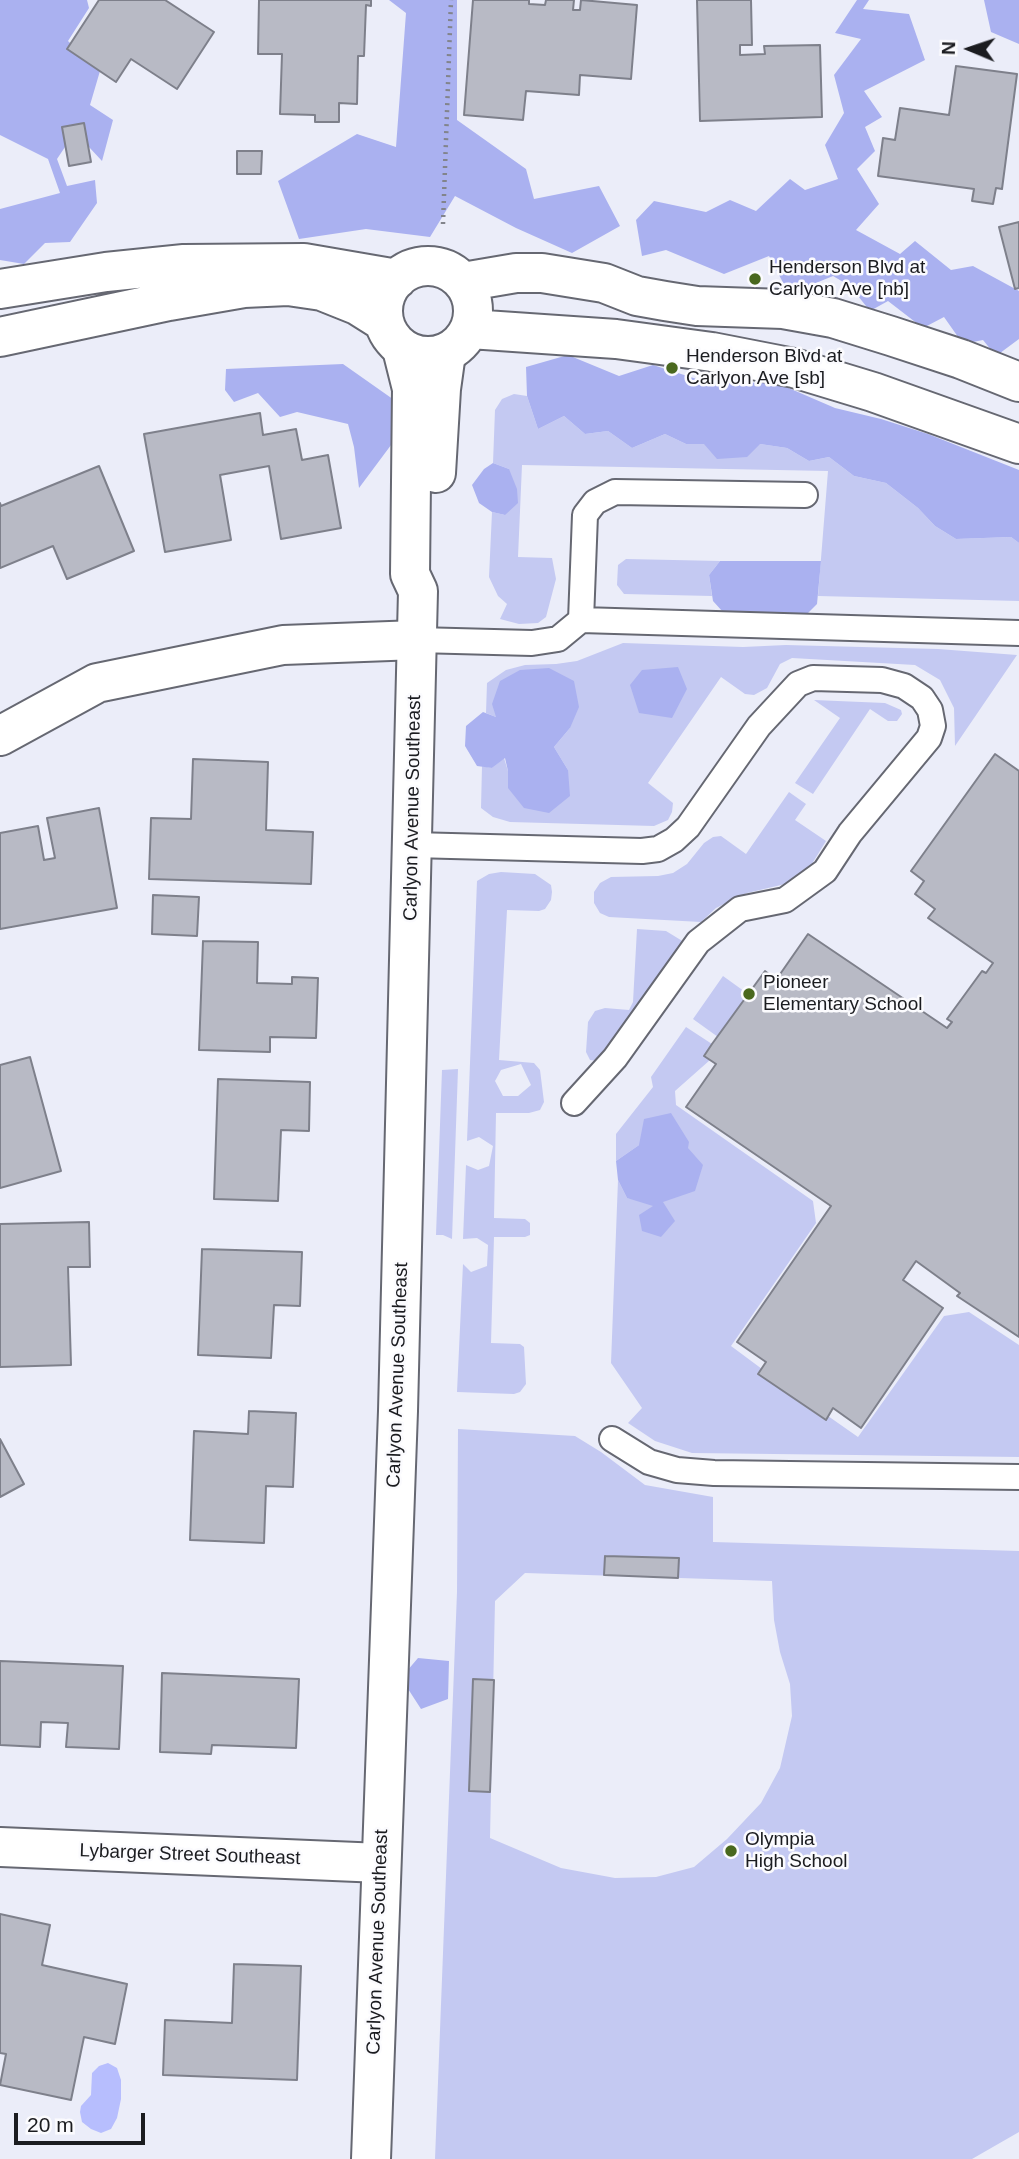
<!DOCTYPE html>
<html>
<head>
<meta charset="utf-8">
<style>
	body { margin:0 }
	#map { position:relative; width:1019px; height:2159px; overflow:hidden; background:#ebedf9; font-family:Arial,sans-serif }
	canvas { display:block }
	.north { position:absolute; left:935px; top:14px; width:70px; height:70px; -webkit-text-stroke:5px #fbfbfe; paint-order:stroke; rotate:272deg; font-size:19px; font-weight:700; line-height:28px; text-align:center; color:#1b1c20 }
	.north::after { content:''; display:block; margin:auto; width:24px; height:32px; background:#1b1c20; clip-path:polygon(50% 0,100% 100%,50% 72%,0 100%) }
	.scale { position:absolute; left:14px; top:2113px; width:131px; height:32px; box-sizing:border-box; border:4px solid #1b1c20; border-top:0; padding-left:9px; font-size:21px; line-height:24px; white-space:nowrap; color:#1b1c20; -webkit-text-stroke:5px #fbfbfe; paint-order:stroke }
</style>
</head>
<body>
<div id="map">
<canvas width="1019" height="2159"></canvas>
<div class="north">N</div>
<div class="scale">20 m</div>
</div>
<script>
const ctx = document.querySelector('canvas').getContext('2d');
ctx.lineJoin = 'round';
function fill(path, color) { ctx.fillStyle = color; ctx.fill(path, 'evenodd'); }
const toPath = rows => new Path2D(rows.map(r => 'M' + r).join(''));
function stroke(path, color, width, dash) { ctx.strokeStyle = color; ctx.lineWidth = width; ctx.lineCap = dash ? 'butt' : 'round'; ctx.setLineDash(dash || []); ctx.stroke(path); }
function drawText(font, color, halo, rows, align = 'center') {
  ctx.font = font + ' Arial,sans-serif'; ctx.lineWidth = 5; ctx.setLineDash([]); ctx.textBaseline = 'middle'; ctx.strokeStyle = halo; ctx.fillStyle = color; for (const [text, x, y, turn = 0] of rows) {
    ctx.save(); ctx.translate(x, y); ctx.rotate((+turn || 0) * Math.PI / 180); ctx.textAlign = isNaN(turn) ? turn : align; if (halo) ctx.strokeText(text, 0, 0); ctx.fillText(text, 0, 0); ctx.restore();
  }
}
fill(toPath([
	[514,394,527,396,538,429,564,416,585,434,608,431,632,448,665,434,686,444,760,444,787,448,809,461,829,457,854,476,886,483,918,508,935,526,956,539,1011,537,1019,543,1019,601,818,596,828,471,522,465,518,557,552,558,556,579,546,617,538,623,519,624,500,619,507,604,498,596,489,577,492,512,505,515,509,469,493,463,495,410,502,399],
	[626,559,720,561,709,575,712,596,624,594,617,585,618,565],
	[623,643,743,647,786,645,938,649,1017,655,955,746,954,708,940,680,915,665,792,658,780,664,767,688,754,695,745,694,721,677,648,783,673,803,672,812,668,820,654,826,510,822,493,817,481,808,482,766,492,768,504,758,508,771,508,788,568,770,554,747,570,728,496,717,486,713,487,683,506,670,525,665,556,664,577,661],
	[814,700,885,703,901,710,902,714,897,721,888,721,870,709,813,794,795,783,840,718],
	[789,792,806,804,795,820,826,841,802,880,747,893,716,908,701,922,609,917,600,913,594,903,594,892,600,883,611,877,658,876,673,873,687,864,704,843,713,837,721,836,746,854],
	[501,872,535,874,551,885,552,892,551,900,545,909,539,911,507,910,499,1060,534,1063,540,1070,544,1102,540,1110,529,1113,496,1113,494,1218,525,1219,530,1223,530,1235,525,1237,494,1237,491,1343,520,1344,524,1347,526,1384,520,1392,514,1394,457,1392,463,1264,471,1272,487,1266,488,1245,477,1238,463,1239,466,1165,478,1170,489,1166,493,1146,479,1137,467,1141,477,881,489,874],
	[521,1064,531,1085,518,1096,503,1096,495,1081,501,1070],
	[637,929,666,931,684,942,598,1061,590,1060,586,1052,588,1022,595,1011,605,1008,629,1010,633,1002],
	[723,976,748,994,718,1037,693,1019],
	[686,1027,712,1044,704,1056,710,1060,675,1091,676,1105,813,1201,816,1223,731,1346,762,1369,758,1374,825,1420,828,1416,858,1437,944,1316,969,1312,1019,1345,1019,1457,692,1453,655,1441,628,1423,642,1408,611,1363,618,1180,627,1198,663,1202,639,1145,616,1161,616,1134,653,1087,651,1077],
	[458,1069,452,1239,443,1235,436,1235,442,1070],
	[458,1429,575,1436,601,1452,645,1485,713,1497,713,1542,1019,1551,1019,2132,972,2159,435,2159,457,1592],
	[525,1573,772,1581,774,1620,780,1652,790,1684,792,1716,780,1768,761,1803,727,1839,694,1867,656,1877,615,1878,561,1868,490,1838,495,1601]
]), '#c4c9f2');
fill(toPath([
	[0,0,87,0,89,8,68,41,100,71,90,105,113,120,102,161,75,132,57,159,67,186,95,180,97,203,70,242,45,243,24,264,0,260,0,209,60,193,48,159,0,135],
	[389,0,457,0,457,120,526,169,534,199,599,186,620,226,572,253,516,228,455,196,430,237,366,229,299,239,278,181,357,134,396,147,406,13],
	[857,0,869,0,863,9,909,14,925,60,864,91,882,117,865,127,875,151,857,169,879,204,856,230,900,254,915,241,951,270,973,266,1019,291,1019,339,996,356,983,340,963,344,944,317,923,328,888,301,870,311,850,286,833,276,789,294,769,256,724,274,666,250,642,256,636,220,654,201,706,212,730,200,756,211,790,179,805,190,838,179,825,145,844,113,834,75,861,39,835,33],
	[984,0,1019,0,1019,44,991,32],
	[568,355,619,376,653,365,706,382,777,383,835,408,881,419,928,434,1019,470,1019,543,1011,537,956,539,935,526,918,508,886,483,854,476,829,457,809,461,787,448,760,444,747,457,717,459,704,444,686,444,665,434,632,448,608,431,585,434,564,416,538,429,527,396,526,367],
	[343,364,397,402,397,437,359,488,354,447,348,424,297,412,280,417,258,393,234,402,225,390,226,369],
	[493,463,509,469,517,489,518,503,505,515,492,512,479,503,472,485,484,469],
	[720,561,821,561,817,604,781,640,741,632,713,601,709,575],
	[678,667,687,689,672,718,639,713,630,685,642,670],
	[549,668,574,681,579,707,570,728,554,747,568,770,570,796,549,813,524,808,508,788,508,771,505,758,492,768,477,766,465,746,466,726,483,712,496,717,492,704,500,681,520,670],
	[671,1113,689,1142,688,1148,703,1165,695,1191,663,1202,675,1221,661,1237,642,1231,639,1215,653,1206,627,1198,618,1180,616,1161,639,1145,644,1119],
	[418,1658,449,1661,448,1699,421,1709,401,1678]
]), '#aab1f0');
fill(toPath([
	[108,2063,117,2068,121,2080,121,2099,117,2118,111,2129,101,2133,91,2129,82,2122,80,2112,81,2106,91,2095,92,2073,99,2066]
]), '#b7befe');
const building = toPath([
	[99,0,165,0,214,32,177,89,131,59,116,82,67,49,99,0],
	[259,0,371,0,371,6,366,5,364,56,358,56,357,104,339,103,339,122,315,122,315,115,280,114,282,54,258,54,259,0],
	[473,0,529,0,529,4,545,5,546,0,574,0,573,10,580,10,581,0,637,5,631,79,580,75,579,95,526,91,523,120,464,115,473,0],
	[697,0,751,0,752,45,740,45,740,55,765,54,764,46,820,45,822,117,700,121,697,0],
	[956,66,1017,74,1002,189,996,188,993,204,972,201,974,189,878,176,883,138,895,140,900,108,949,115,956,66],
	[84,123,91,162,69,166,62,127,84,123],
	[237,151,262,151,261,174,237,174,237,151],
	[1019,222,1019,288,1015,289,999,227,1019,222],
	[260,413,263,435,296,429,302,460,328,455,341,528,281,539,269,466,220,475,231,540,165,552,144,434,260,413],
	[99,466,134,551,67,579,53,546,0,568,0,503,1,506,99,466],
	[995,754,1019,771,1019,1337,957,1296,960,1293,916,1261,903,1280,943,1308,861,1428,833,1408,826,1420,758,1374,766,1362,737,1342,831,1206,686,1107,716,1064,704,1056,712,1044,765,971,776,980,808,934,947,1028,952,1022,947,1019,982,971,986,973,993,963,928,918,935,909,915,894,924,881,911,871,995,754],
	[193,759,268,762,266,830,313,832,311,884,149,879,151,818,191,819,193,759],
	[99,808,117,908,0,929,0,833,38,826,44,860,55,858,47,818,99,808],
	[153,895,199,897,197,936,152,934,153,895],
	[203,941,258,942,257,983,292,984,292,977,318,978,316,1038,270,1037,270,1052,199,1050,203,941],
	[30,1057,61,1171,0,1188,0,1065,30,1057],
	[218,1079,310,1082,309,1131,281,1130,278,1201,214,1199,218,1079],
	[89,1222,90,1267,68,1267,71,1365,0,1367,0,1224,89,1222],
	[202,1249,302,1252,300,1306,274,1305,271,1358,198,1355,202,1249],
	[249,1411,296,1413,293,1487,266,1486,264,1543,190,1540,194,1431,248,1434,249,1411],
	[0,1439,24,1484,0,1497,0,1439],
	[605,1556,679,1558,678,1578,604,1575,605,1556],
	[0,1661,123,1666,119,1749,66,1747,68,1723,41,1722,40,1747,0,1745,0,1661],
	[162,1673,299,1679,296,1748,212,1745,211,1754,160,1752,162,1673],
	[473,1679,494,1680,490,1792,469,1791,473,1679],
	[0,1914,50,1925,42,1965,127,1984,115,2044,84,2037,71,2100,0,2085,6,2054,0,2053,0,1914],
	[234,1964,301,1966,297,2080,163,2075,165,2020,232,2023,234,1964]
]);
fill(building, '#b8bac5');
stroke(building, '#7e808b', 2);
const service = toPath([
	[581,620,585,515,595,502,615,492,805,495],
	[417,640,532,643,558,639,581,620,1019,633],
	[413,845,642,851,658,849,674,840,688,827,759,726,798,684,813,678,882,680,904,686,922,698,930,710,933,726,929,738,850,833,825,871,785,900,740,909,698,942,615,1058,574,1103],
	[612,1439,649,1462,677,1470,714,1473,1019,1477]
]);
const minor = toPath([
	[0,736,97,683,283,645,417,640],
	[0,1847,381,1863]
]);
const tertiary = toPath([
	[436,473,441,389,446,353],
	[371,2159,398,1411,418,591,410,574,412,389,402,349]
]);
const secondary = toPath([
	'383 311a45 45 0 1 1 90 0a45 45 0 1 1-90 0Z',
	[463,282,516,273,542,273,604,283,637,296,665,301,697,306,783,309,833,318,891,336,961,359,1019,382],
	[0,289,106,272,184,264,304,263,397,279],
	[470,329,616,339,712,352,794,368,873,392,1019,444],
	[0,337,169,301,244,288,288,286,322,291,357,305,384,322]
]);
stroke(service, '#666872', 28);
stroke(minor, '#666872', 42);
stroke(tertiary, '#666872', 42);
stroke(secondary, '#666872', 42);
stroke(toPath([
	[443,224,451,0]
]), '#82848b', 4.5, [2, 5]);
stroke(service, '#fff', 24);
stroke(minor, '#fff', 38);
stroke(tertiary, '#fff', 38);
stroke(secondary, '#fff', 38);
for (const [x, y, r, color] of [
	[755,279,7,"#49681e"],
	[672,368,7,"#49681e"],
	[749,994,7,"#49681e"],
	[731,1851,7,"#49681e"]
]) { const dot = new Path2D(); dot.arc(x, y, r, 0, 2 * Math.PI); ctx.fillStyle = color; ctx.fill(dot); stroke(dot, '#fbfbfe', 2.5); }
drawText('19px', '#1b1c20', '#fbfbfe', [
	["Henderson Blvd at",769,268],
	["Carlyon Ave [nb]",769,290],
	["Henderson Blvd at",686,357],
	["Carlyon Ave [sb]",686,379],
	["Pioneer",763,983],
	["Elementary School",763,1005],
	["Olympia",745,1840],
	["High School",745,1862]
], 'left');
drawText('19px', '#1b1c20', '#fbfbfe', [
	["Carlyon Avenue Southeast",413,808,-89],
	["Carlyon Avenue Southeast",398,1375,-88],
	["Lybarger Street Southeast",190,1855,2],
	["Carlyon Avenue Southeast",378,1942,-88]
]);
</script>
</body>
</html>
